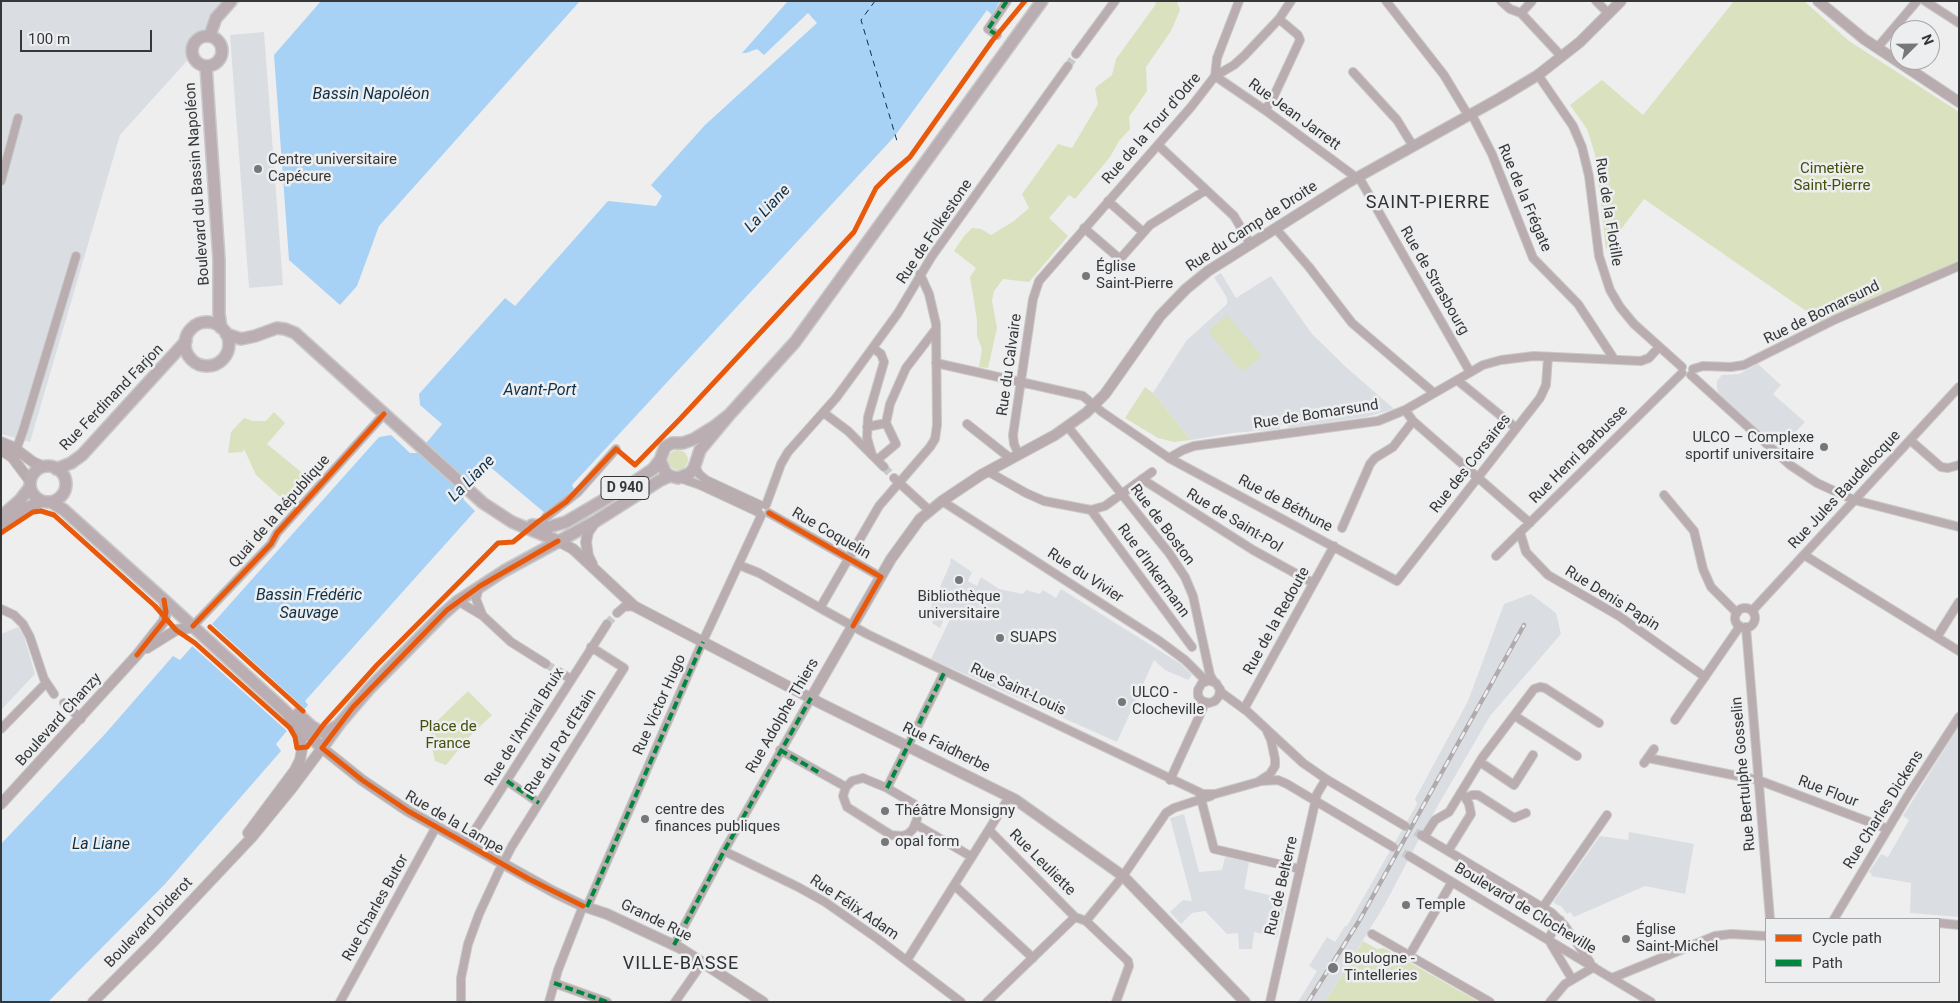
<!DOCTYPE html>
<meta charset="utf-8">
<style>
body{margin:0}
#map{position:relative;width:1960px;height:1003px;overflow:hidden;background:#eeeeef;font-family:Roboto,sans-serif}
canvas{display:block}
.frame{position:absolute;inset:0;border:2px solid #363738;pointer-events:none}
.legend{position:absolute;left:1765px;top:918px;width:175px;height:65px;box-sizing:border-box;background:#edeef0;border:1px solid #a4a5a6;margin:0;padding:6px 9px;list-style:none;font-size:15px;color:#363738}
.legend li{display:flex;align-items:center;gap:10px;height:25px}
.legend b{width:25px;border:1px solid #a4a5a6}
.north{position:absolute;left:1890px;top:20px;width:50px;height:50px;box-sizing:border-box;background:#edeef0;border:1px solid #a4a5a6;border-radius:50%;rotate:67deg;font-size:14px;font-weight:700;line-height:20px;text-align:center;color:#363738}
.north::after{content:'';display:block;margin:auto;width:18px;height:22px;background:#767778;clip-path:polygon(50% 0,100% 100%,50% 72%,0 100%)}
.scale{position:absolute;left:20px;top:30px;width:132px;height:22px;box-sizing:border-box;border:2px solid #363738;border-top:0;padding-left:6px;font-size:15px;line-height:18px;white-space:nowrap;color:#363738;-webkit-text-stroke:4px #edeef0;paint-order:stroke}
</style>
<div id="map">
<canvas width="1960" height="1003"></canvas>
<div class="frame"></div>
<ul class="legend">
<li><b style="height:6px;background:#e8590c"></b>Cycle path</li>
<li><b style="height:6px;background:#00873e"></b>Path</li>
</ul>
<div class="north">N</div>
<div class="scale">100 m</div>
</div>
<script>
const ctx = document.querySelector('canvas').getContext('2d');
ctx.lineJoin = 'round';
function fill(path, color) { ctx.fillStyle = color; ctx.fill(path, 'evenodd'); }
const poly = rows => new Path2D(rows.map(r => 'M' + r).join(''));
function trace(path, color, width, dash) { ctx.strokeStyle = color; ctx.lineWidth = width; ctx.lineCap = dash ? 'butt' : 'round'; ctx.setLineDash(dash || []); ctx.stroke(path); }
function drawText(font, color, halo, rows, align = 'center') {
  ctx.font = font + ' Roboto,sans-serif'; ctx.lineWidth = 5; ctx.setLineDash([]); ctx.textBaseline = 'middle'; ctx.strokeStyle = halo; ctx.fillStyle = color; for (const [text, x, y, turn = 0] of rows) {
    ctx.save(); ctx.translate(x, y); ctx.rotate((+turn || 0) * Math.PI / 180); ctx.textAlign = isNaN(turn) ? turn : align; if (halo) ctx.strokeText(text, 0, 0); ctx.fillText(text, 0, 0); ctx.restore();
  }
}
fill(poly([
 [1,1,241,1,120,135,30,442,1,434],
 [264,32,283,285,249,288,230,35],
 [1221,273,1236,298,1271,276,1312,334,1346,367,1394,409,1366,417,1289,428,1285,424,1280,425,1280,429,1233,433,1191,440,1153,393,1186,341,1227,304,1227,298,1214,277],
 [1758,364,1781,385,1773,394,1805,422,1780,449,1719,394,1717,389,1717,381,1722,375,1739,374],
 [951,558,972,572,968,581,977,586,981,577,999,589,1023,594,1026,590,1040,594,1043,590,1056,598,1061,589,1181,664,1192,675,1188,680,1165,670,1154,660,1117,742,931,659,950,619,945,617,940,628,932,623,935,617,928,614,951,562,950,561],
 [1531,594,1556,613,1561,634,1490,716,1426,826,1384,906,1325,1002,1298,1002,1317,971,1309,966,1327,937,1335,942,1345,926,1347,926,1417,804,1415,799,1468,701,1504,604],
 [18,627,24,636,35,674,1,710,1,634],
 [1959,726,1959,917,1910,913,1911,883,1871,876,1872,874,1869,872,1881,854,1888,857,1909,820,1903,816],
 [1184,814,1199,872,1222,870,1225,857,1249,862,1244,889,1286,899,1277,938,1254,932,1252,949,1239,949,1238,933,1227,934,1205,911,1192,913,1181,924,1170,912,1183,900,1192,901,1170,818],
 [1629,832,1694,844,1685,894,1645,886,1574,917,1570,912,1567,914,1561,906,1555,904,1554,901,1600,836,1628,840]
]), '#dadee2');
fill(poly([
 [1154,1,1177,1,1180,10,1171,31,1146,67,1147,91,1129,117,1130,129,1119,141,1110,157,1075,199,1069,195,1049,218,1068,236,1029,282,1003,279,994,291,992,301,997,328,988,368,979,367,982,349,977,336,977,320,970,277,976,268,954,251,964,236,972,228,981,229,991,235,1014,221,1029,208,1022,194,1058,144,1072,148,1098,104,1095,88,1112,75,1116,59,1156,4],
 [1734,1,1804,1,1849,41,1959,112,1959,261,1822,322,1644,199,1606,249,1595,154,1587,129,1570,105,1602,80,1643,115],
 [1227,315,1262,356,1242,372,1208,331],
 [1145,387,1153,393,1191,440,1174,442,1158,438,1125,418],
 [274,412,285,423,267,444,312,481,290,506,256,475,244,449,243,452,228,453,231,432,244,418,253,421,266,421],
 '668 460a10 10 0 1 1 20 0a10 10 0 1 1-20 0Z',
 [468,691,492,715,471,735,446,765,435,761,430,738,431,730,433,725],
 [1363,941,1377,949,1384,948,1479,1002,1325,1002]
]), '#dae1be');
fill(poly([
 [321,1,580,1,379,226,357,286,340,305,289,260,274,55],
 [788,1,1000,1,992,15,987,10,894,137,572,485,574,489,545,513,489,466,463,496,464,500,475,511,305,701,308,705,276,744,281,751,165,884,48,1002,1,1002,1,844,105,734,173,656,180,660,379,437,391,435,410,453,418,453,442,424,420,405,419,394,505,298,515,306,608,201,656,206,662,196,651,185,705,125,817,23,808,13,764,55,757,49,746,53,742,53]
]), '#a8d2f5');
fill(poly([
 [212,624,305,709,287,731,192,646]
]), '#eeeeef');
trace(poly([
 [875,1,861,20,897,141]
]), '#0e3048', 1, [6, 5]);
trace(poly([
 [1068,66,1076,54],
 [884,467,894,478],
 [607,624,617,613],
 [546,664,559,672],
 [1405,826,1421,835],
 [1393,847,1409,856]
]), '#c9c9ca', 8, [8, 4]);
const street = poly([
 [1386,1,1444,75,1468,115],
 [1501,1,1510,9,1521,13],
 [1532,1,1521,13,1562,57],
 [1596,1,1609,14],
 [1925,1,1959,23],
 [997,35,988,29,1007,1],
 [1877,48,1917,1],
 [1076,54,1115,1],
 [1353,72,1397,120,1413,146],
 [1538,75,1573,126,1582,147,1589,176,1599,256,1610,290,1620,307,1634,324,1682,367],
 [1215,76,1265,110,1361,181,1470,372],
 [1215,76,1217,58,1239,1],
 [1265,110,1272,100,1300,40,1298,35,1279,19],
 [1471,113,1492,154,1533,258,1578,304,1614,359],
 [1158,145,1234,216,1251,245],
 [1,181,18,118],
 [1108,201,1143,232],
 [1084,228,1120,259,1150,225,1206,190],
 [1277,230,1309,267,1352,323,1434,393],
 [920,274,929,294,936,324,937,425,935,439,930,447,879,506,820,608,867,634,1203,794,1215,794,1258,782,1270,774,1275,766,1275,759,1271,740,1266,729],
 [936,363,1083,396,1102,412,1169,458,1397,581,1540,398,1546,385,1548,357],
 [1693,369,1703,366,1731,367,1744,365,1834,320,1959,266],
 [1691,375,1790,465,1817,483,1854,500,1959,527],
 [1457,380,1516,428],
 [1405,410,1413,421,1530,523],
 [824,413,848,431,884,467],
 [967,424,1010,458],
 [867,427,886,423,890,404,906,368,936,329],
 [1068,427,1169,553,1185,577,1193,596,1210,675,1214,682],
 [1910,440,1941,467,1948,468,1959,465],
 [16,450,23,431,76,256],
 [1018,453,1014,444,1013,435,1033,299,1039,281,1191,107,1215,76,1234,65,1244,56,1279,19,1291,1],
 [872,455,867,438,868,417,884,362,881,354,873,348],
 [1169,458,1183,450,1194,446,1378,421,1405,410,1483,365,1501,360,1534,356,1641,361,1649,358,1659,347],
 [877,460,896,444,886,423],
 [695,466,699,474,706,480,760,505],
 [987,471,1026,493,1044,501,1091,510,1105,506,1152,472],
 [680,478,700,485,758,512,761,516],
 [894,478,930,511],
 [1142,479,1253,550,1313,583],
 [1664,495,1694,531,1703,569,1711,587,1737,613],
 [942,501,1158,640,1185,660,1203,678,1216,683,1222,693,1248,712,1303,763,1326,779,1405,826],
 [766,505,781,464,788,452,836,398,850,379,898,313,932,256,1068,66],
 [1091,510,1192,647],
 [769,513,881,577],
 [546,517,578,492,616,449],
 [1342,528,1370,464,1375,458,1393,447,1413,421],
 [1520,532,1526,552,1548,575,1619,616,1705,677],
 [1804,555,1959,651],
 [1496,556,1682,373],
 [739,565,759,573,820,608],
 [479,587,476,599,482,614],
 [458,601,483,616,511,642,546,664],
 '1735 618a10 10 0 1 1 20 0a10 10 0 1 1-20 0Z',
 [1,609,14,615,23,624,30,637,44,679,54,694],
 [1752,611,1959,387],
 [617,613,624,607,634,606],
 [193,626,271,544,277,533,384,414],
 [1746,627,1770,919],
 [1937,637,1959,602],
 [559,672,571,679],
 [1208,681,1202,683,1198,690,1198,696,1202,701,1209,703,1215,701,1219,696,1220,689],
 [64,703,81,719],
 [1244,709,1334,546],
 [1515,716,1577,756],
 [1675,720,1740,626],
 [1,729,46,683],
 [780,750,846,787],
 [1648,758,1758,780,1888,829],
 [1480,762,1514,785,1533,755],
 [1644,763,1654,749],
 [863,778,887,788,914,804,918,812,917,819,913,829,908,834,902,836,891,835,847,807,843,796,846,787,852,781,863,778],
 [1170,780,1203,708,1202,701],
 [507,781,539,803],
 [1262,781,1278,780,1287,784,1393,847],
 [887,788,945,671],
 [1200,795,1214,849,1300,869],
 [1466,798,1472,795,1478,795,1514,818,1526,813],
 [915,824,972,857],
 [989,830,1075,917,1086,921,1128,961,1129,966,1116,1002],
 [1421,835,1552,913,1565,926,1590,962],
 [1424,837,1435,820,1449,812,1482,758,1534,689,1540,687,1545,688,1599,723],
 [466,844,607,624],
 [724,851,798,887,825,902,878,939,961,1002],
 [1448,851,1471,814,1469,804,1463,794],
 [1409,856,1651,1002],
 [954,885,1033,958],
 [587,907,697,654,761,516],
 [1543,907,1607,815],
 [1834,919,1907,797,1959,717],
 [1560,920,1548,939,1572,979],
 [1086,921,1123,876,1166,813,1174,808,1211,796],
 [1939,923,1959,925],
 [1372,934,1490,1002],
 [674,945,724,851,811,698],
 [1409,956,1452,882],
 [907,960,1010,796],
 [1612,978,1715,936,1731,934,1766,936],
 [554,983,607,1002],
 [340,1002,436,827],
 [461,1002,461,978,468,944,479,914,499,871,512,846,624,668,591,647],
 [549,1002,558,970,583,906],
 [675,1002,703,962],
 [987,1002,1075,917],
 [1270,1002,1317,794,1326,779],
 [1550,1002,1565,984,1594,967]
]);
const secondary = poly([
 [1818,1,1864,39,1959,102],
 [1,442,13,447,33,462,44,467],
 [1,450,12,457,30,481],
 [558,541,573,549,634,606,822,704,1016,800,1123,876,1245,1002],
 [592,564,588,556,586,542,588,532,595,522],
 [147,648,176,630,195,627],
 [811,698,891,559,920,519,942,501,981,475,1055,435,1086,413,1105,394,1160,316,1186,289,1208,271,1349,182,1500,98,1538,75,1580,42,1621,1],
 [1,804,137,655,164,621,166,612,164,600],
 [248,833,295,770,300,760,302,749,301,739,289,721],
 [93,1002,153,942,252,837,292,788,322,748,362,780,408,811,554,892,583,906,607,914,680,948,763,1002]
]);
const primary = poly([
 [210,35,216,18,231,1],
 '192 51a15 15 0 1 1 30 0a15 15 0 1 1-30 0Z',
 [206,66,219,260,219,314,221,328],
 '185 344a22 22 0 1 1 44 0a22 22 0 1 1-44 0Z',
 [226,334,241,339,255,336,277,328,285,329,295,333,483,503,512,522,558,541],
 [730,414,715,426,694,439,683,443,672,443,665,447,660,460,665,472,670,476,678,478,690,473,694,468,700,450,730,414,795,342,1042,1],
 '30 484a18 18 0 1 1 36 0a18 18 0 1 1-36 0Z',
 [56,469,71,463,82,455,186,341],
 [51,502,64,510,164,600,283,709,322,748,340,723,370,688,442,615,458,601,504,571,596,521,659,481,670,476],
 [4,514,20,500,30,487],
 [1,524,26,508,42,501],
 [532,525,549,527,566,522,634,482,653,469,660,460],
 [298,714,311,726,321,732,327,732,337,726]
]);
trace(street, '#c9c9ca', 10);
trace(secondary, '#c9c9ca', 12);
trace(primary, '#c9c9ca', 14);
trace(street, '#baadaf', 8);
trace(secondary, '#b8acae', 10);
trace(primary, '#bbaeb2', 11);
const rail = poly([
 [1308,1002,1359,921,1524,625]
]);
trace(rail, '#b0aaac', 4.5);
trace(rail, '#edeef0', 2.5, [8]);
trace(poly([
 [997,35,988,29,1007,1],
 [780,750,820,773],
 [507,781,539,803],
 [887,788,945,671],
 [587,907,703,642],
 [674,945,724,851,811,698],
 [554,983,607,1002]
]), '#00873e', 4, [8, 4]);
trace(poly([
 [769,513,881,577,853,626],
 [1,533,33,512,41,511,54,515,155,606,176,630,195,643,290,728,295,737,297,748,307,747,324,724,377,665,498,543,513,542,539,521,566,502,616,449,635,465,680,419,854,232,876,188,889,175,910,157,992,41,1025,1],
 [558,541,480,586,447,610,353,707,322,748,362,780,408,811,529,879,583,906],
 [193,626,271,544,277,533,384,414],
 [210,627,303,711],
 [137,655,164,621,166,612,164,600]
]), '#e8590c', 5);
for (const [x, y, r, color] of [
 [258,169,5,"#767778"],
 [1086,276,5,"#767778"],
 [1824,447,5,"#767778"],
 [959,580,5,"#767778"],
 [1000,638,5,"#767778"],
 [1122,702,5,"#767778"],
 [885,811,5,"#767778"],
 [645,819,5,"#767778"],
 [885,842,5,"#767778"],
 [1406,905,5,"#767778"],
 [1626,939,5,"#767778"],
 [1333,968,6,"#767778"]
]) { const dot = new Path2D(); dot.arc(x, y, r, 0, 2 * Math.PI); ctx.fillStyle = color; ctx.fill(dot); trace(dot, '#edeef0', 2); }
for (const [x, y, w] of [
 [625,488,48]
]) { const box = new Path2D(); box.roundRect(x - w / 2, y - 11.5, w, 23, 4); ctx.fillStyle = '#edeef0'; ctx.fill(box); trace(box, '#363738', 1); }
drawText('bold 14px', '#363738', null, [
 ["D 940",625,488]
]);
drawText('15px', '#363738', '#edeef0', [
 ["Rue Jean Jarrett",1294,115,36],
 ["Rue de la Tour d'Odre",1152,129,-49],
 ["Boulevard du Bassin Napoléon",198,184,-94],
 ["Rue de la Frégate",1524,198,67],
 ["Rue de la Flotille",1608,212,81],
 ["Rue du Camp de Droite",1252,227,-33],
 ["Rue de Folkestone",935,232,-56],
 ["Rue de Strasbourg",1434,281,60],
 ["Rue de Bomarsund",1822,313,-26],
 ["Rue du Calvaire",1010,365,-82],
 ["Rue Ferdinand Farjon",112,398,-46],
 ["Rue de Bomarsund",1316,415,-9],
 ["Rue Henri Barbusse",1579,455,-45],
 ["Rue des Corsaires",1471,464,-52],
 ["Rue Jules Baudelocque",1845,490,-47],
 ["Rue de Béthune",1285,504,28],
 ["Quai de la République",280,512,-49],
 ["Rue de Saint-Pol",1234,521,31],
 ["Rue de Boston",1162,525,53],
 ["Rue Coquelin",831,534,30],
 ["Rue d'Inkermann",1153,571,54],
 ["Rue du Vivier",1085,576,33],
 ["Rue Denis Papin",1612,599,32],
 ["Rue de la Redoute",1277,621,-61],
 ["Rue Saint-Louis",1018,690,25],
 ["Rue Victor Hugo",660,705,-66],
 ["Rue Adolphe Thiers",783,716,-60],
 ["Boulevard Chanzy",59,720,-48],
 ["Rue de l'Amiral Bruix",525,727,-58],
 ["Rue du Pot d'Etain",561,742,-58],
 ["Rue Faidherbe",946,748,26],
 ["Rue Bertulphe Gosselin",1744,774,-95],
 ["Rue Flour",1828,792,21],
 ["Rue Charles Dickens",1884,810,-58],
 ["Rue de la Lampe",454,823,30],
 ["Rue Leuliette",1042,863,45],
 ["Rue de Belterre",1282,886,-77],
 ["Rue Charles Butor",376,908,-61],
 ["Rue Félix Adam",854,908,34],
 ["Boulevard de Clocheville",1525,909,31],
 ["Grande Rue",656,921,26],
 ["Boulevard Diderot",149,923,-46]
]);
drawText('15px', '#363738', '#edeef0', [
 ["Centre universitaire",268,160],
 ["Capécure",268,177],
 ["Église",1096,267],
 ["Saint-Pierre",1096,284],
 ["ULCO – Complexe",1814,438,"right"],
 ["sportif universitaire",1814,455,"right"],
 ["Bibliothèque",959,597,"center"],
 ["universitaire",959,614,"center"],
 ["SUAPS",1010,638],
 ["ULCO -",1132,693],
 ["Clocheville",1132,710],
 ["centre des",655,810],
 ["finances publiques",655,827],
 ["Théâtre Monsigny",895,811],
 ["opal form",895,842],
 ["Temple",1416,905],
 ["Église",1636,930],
 ["Saint-Michel",1636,947],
 ["Boulogne -",1344,959],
 ["Tintelleries",1344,976]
], 'left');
drawText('15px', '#454f0a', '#edeef0', [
 ["Cimetière",1832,169],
 ["Saint-Pierre",1832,186],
 ["Place de",448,727],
 ["France",448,744]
]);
drawText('italic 16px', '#0e3048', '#edeef0', [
 ["Bassin Napoléon",371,95],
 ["La Liane",768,209,-47],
 ["Avant-Port",540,391],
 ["La Liane",472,479,-45],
 ["Bassin Frédéric",309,596],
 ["Sauvage",309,614],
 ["La Liane",101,845]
]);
ctx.letterSpacing = '1px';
drawText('18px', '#303132', '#edeef0', [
 ["SAINT-PIERRE",1428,203],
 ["VILLE-BASSE",681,964]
]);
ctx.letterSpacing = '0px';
</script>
